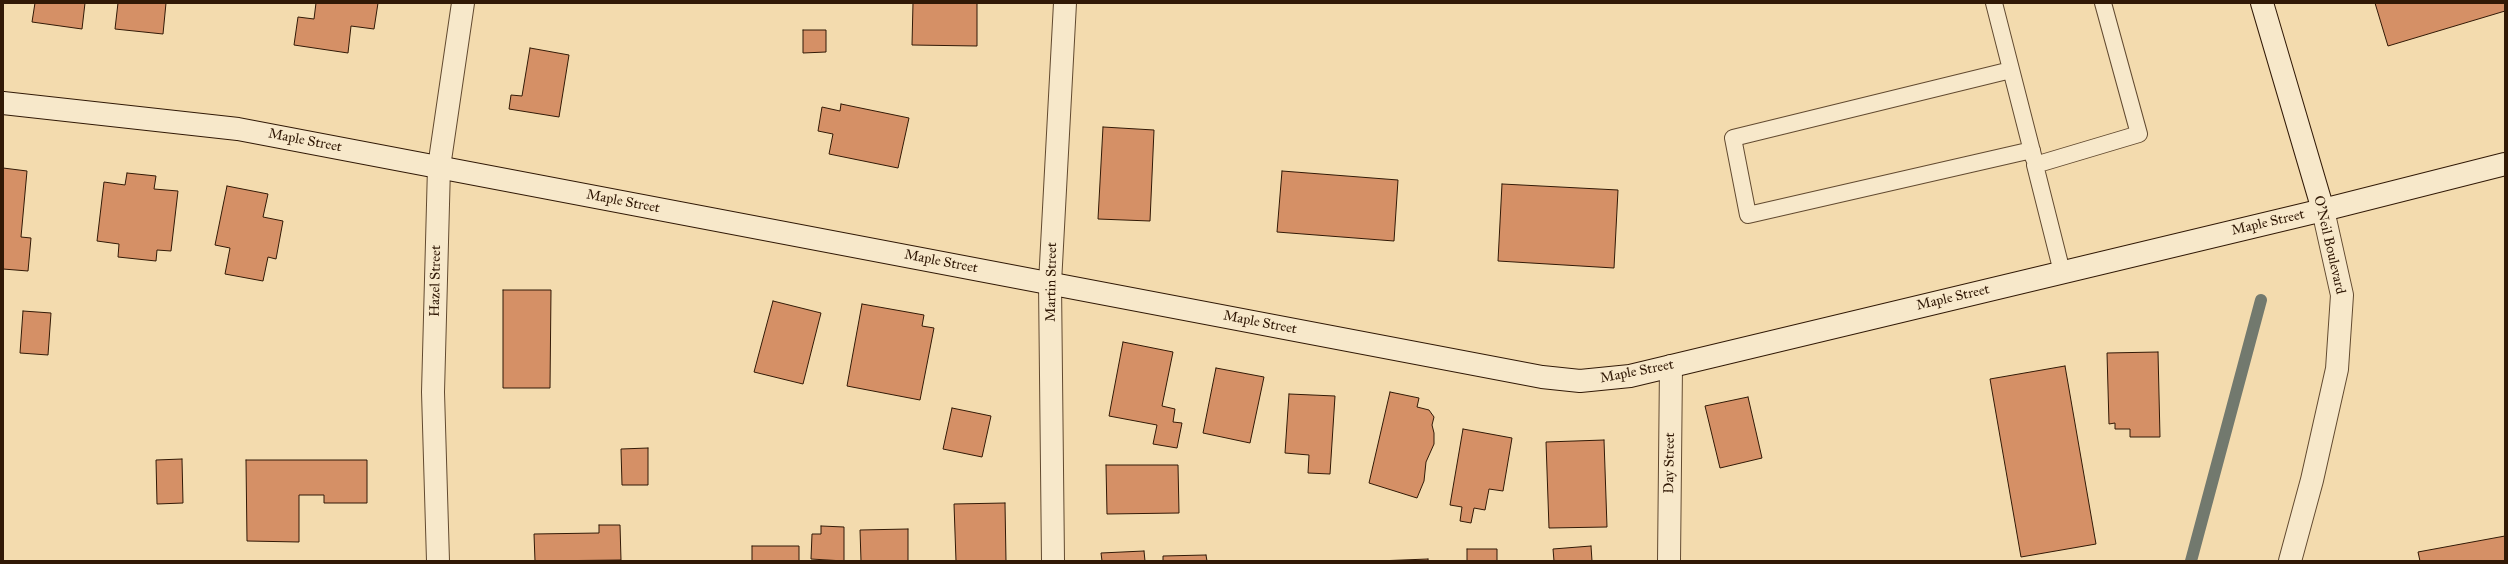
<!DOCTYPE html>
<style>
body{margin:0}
#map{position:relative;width:2508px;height:564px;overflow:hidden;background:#f3dbae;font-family:"IM FELL Great Primer",serif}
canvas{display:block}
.frame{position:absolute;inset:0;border:4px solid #311906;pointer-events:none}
</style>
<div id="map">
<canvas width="2508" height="564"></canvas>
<div class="frame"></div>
</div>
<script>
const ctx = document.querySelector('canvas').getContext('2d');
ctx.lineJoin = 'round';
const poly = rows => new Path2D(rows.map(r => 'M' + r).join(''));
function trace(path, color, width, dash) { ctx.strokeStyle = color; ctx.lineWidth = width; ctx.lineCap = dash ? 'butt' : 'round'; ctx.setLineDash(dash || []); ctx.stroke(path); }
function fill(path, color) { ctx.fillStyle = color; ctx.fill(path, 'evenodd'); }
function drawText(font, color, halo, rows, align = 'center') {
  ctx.font = font + ' "IM FELL Great Primer",serif'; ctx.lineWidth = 3; ctx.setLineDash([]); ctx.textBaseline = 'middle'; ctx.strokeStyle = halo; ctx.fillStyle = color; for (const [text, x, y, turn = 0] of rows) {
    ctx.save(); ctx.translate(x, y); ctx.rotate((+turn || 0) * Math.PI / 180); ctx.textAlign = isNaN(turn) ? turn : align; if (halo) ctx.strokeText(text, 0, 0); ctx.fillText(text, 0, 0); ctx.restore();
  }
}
trace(poly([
 [2191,561,2261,300]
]), '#72796e', 12);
const building = poly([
 [35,3,85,3,82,29,32,22,35,3],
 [118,3,166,3,163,34,115,29,118,3],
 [316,3,378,3,374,29,351,26,348,53,294,45,298,17,314,19,316,3],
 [913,3,977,3,977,46,912,45,913,3],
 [2375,3,2505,3,2505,11,2388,46,2375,3],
 [803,30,826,30,826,52,803,53,803,30],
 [530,48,569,55,559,117,509,109,511,95,522,96,530,48],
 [841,104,909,118,898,168,829,154,833,134,818,131,822,107,840,111,841,104],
 [1103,127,1154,130,1150,221,1098,219,1103,127],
 [3,168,27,171,21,237,31,238,28,271,3,269,3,168],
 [1282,171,1398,180,1394,241,1277,232,1282,171],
 [127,173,156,176,154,189,178,191,171,251,157,250,156,261,118,257,119,244,97,241,104,182,125,185,127,173],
 [1502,184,1618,190,1614,268,1498,261,1502,184],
 [227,186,268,194,263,217,283,221,276,259,268,257,263,281,225,274,230,248,215,245,227,186],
 [503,290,551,290,550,388,503,388,503,290],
 [773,301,821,313,803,384,754,372,773,301],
 [862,304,924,315,922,326,934,328,920,400,847,386,862,304],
 [23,311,51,313,48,355,20,353,23,311],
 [1123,342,1173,352,1162,406,1175,409,1173,422,1182,423,1177,448,1153,444,1157,425,1109,416,1123,342],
 [2158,352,2160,437,2130,437,2130,429,2115,429,2115,423,2109,424,2107,353,2158,352],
 [2065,366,2096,544,2021,557,1990,379,2065,366],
 [1216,368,1264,377,1250,443,1203,433,1216,368],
 [1390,392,1419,398,1417,407,1429,410,1434,417,1432,425,1434,433,1434,444,1426,462,1424,481,1417,498,1369,483,1390,392],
 [1289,394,1335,396,1330,474,1308,473,1309,455,1285,453,1289,394],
 [1748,397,1762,458,1720,468,1705,406,1748,397],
 [952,408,991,416,982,457,943,449,952,408],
 [1463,429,1512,438,1503,491,1489,489,1485,510,1474,508,1471,523,1460,521,1462,507,1450,505,1463,429],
 [1604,440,1607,527,1549,528,1546,442,1604,440],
 [648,448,648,485,622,485,621,449,648,448],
 [182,459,183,503,157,504,156,460,182,459],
 [246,460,367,460,367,503,324,503,324,495,299,495,299,542,247,541,246,460],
 [1106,465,1178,465,1179,513,1107,514,1106,465],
 [1005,503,1006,561,956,561,954,504,1005,503],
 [599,525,620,525,621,560,535,561,534,534,599,533,599,525],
 [821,526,844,527,844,561,811,559,812,534,821,534,821,526],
 [908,529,908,561,861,561,860,530,908,529],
 [2505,536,2505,561,2420,561,2418,552,2505,536],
 [752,546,799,546,799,561,752,561,752,546],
 [1591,546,1592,561,1554,561,1553,549,1591,546],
 [1467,549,1497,549,1497,561,1467,561,1467,549],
 [1144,551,1145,561,1102,561,1101,553,1144,551],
 [1206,555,1207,561,1163,561,1163,556,1206,555],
 [1428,559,1428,561,1377,561,1428,559]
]);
fill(building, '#d59066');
trace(building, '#311906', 1);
const service = poly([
 [1994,3,2034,159],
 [2011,70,1733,138,1748,215,2032,150],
 [2062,272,2035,165,2139,134,2103,3]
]);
const minor = poly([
 [438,561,433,392,439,167,463,3],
 [1053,561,1050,283,1065,3],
 [1669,561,1671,366],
 [2290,561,2312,480,2337,369,2342,295,2323,210]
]);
const secondary = poly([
 [2262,3,2323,210],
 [3,103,238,129,1542,377,1580,381,1630,376,2323,210,2505,164]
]);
trace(service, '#624a30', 18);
trace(minor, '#624a30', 24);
trace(secondary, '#311906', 24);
trace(service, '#f7e8ca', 16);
trace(minor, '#f7e8ca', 22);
trace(secondary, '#f7e8ca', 22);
drawText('14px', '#311906', '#f7e8ca', [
 ["Maple Street",305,141,11],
 ["Maple Street",623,202,11],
 ["Maple Street",2268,223,-13],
 ["O'Neil Boulevard",2329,245,77],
 ["Maple Street",941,262,11],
 ["Hazel Street",436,281,-89],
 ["Martin Street",1052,282,-89],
 ["Maple Street",1953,298,-13],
 ["Maple Street",1260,323,11],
 ["Maple Street",1637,372,-11],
 ["Day Street",1670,463,-89]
]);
</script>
